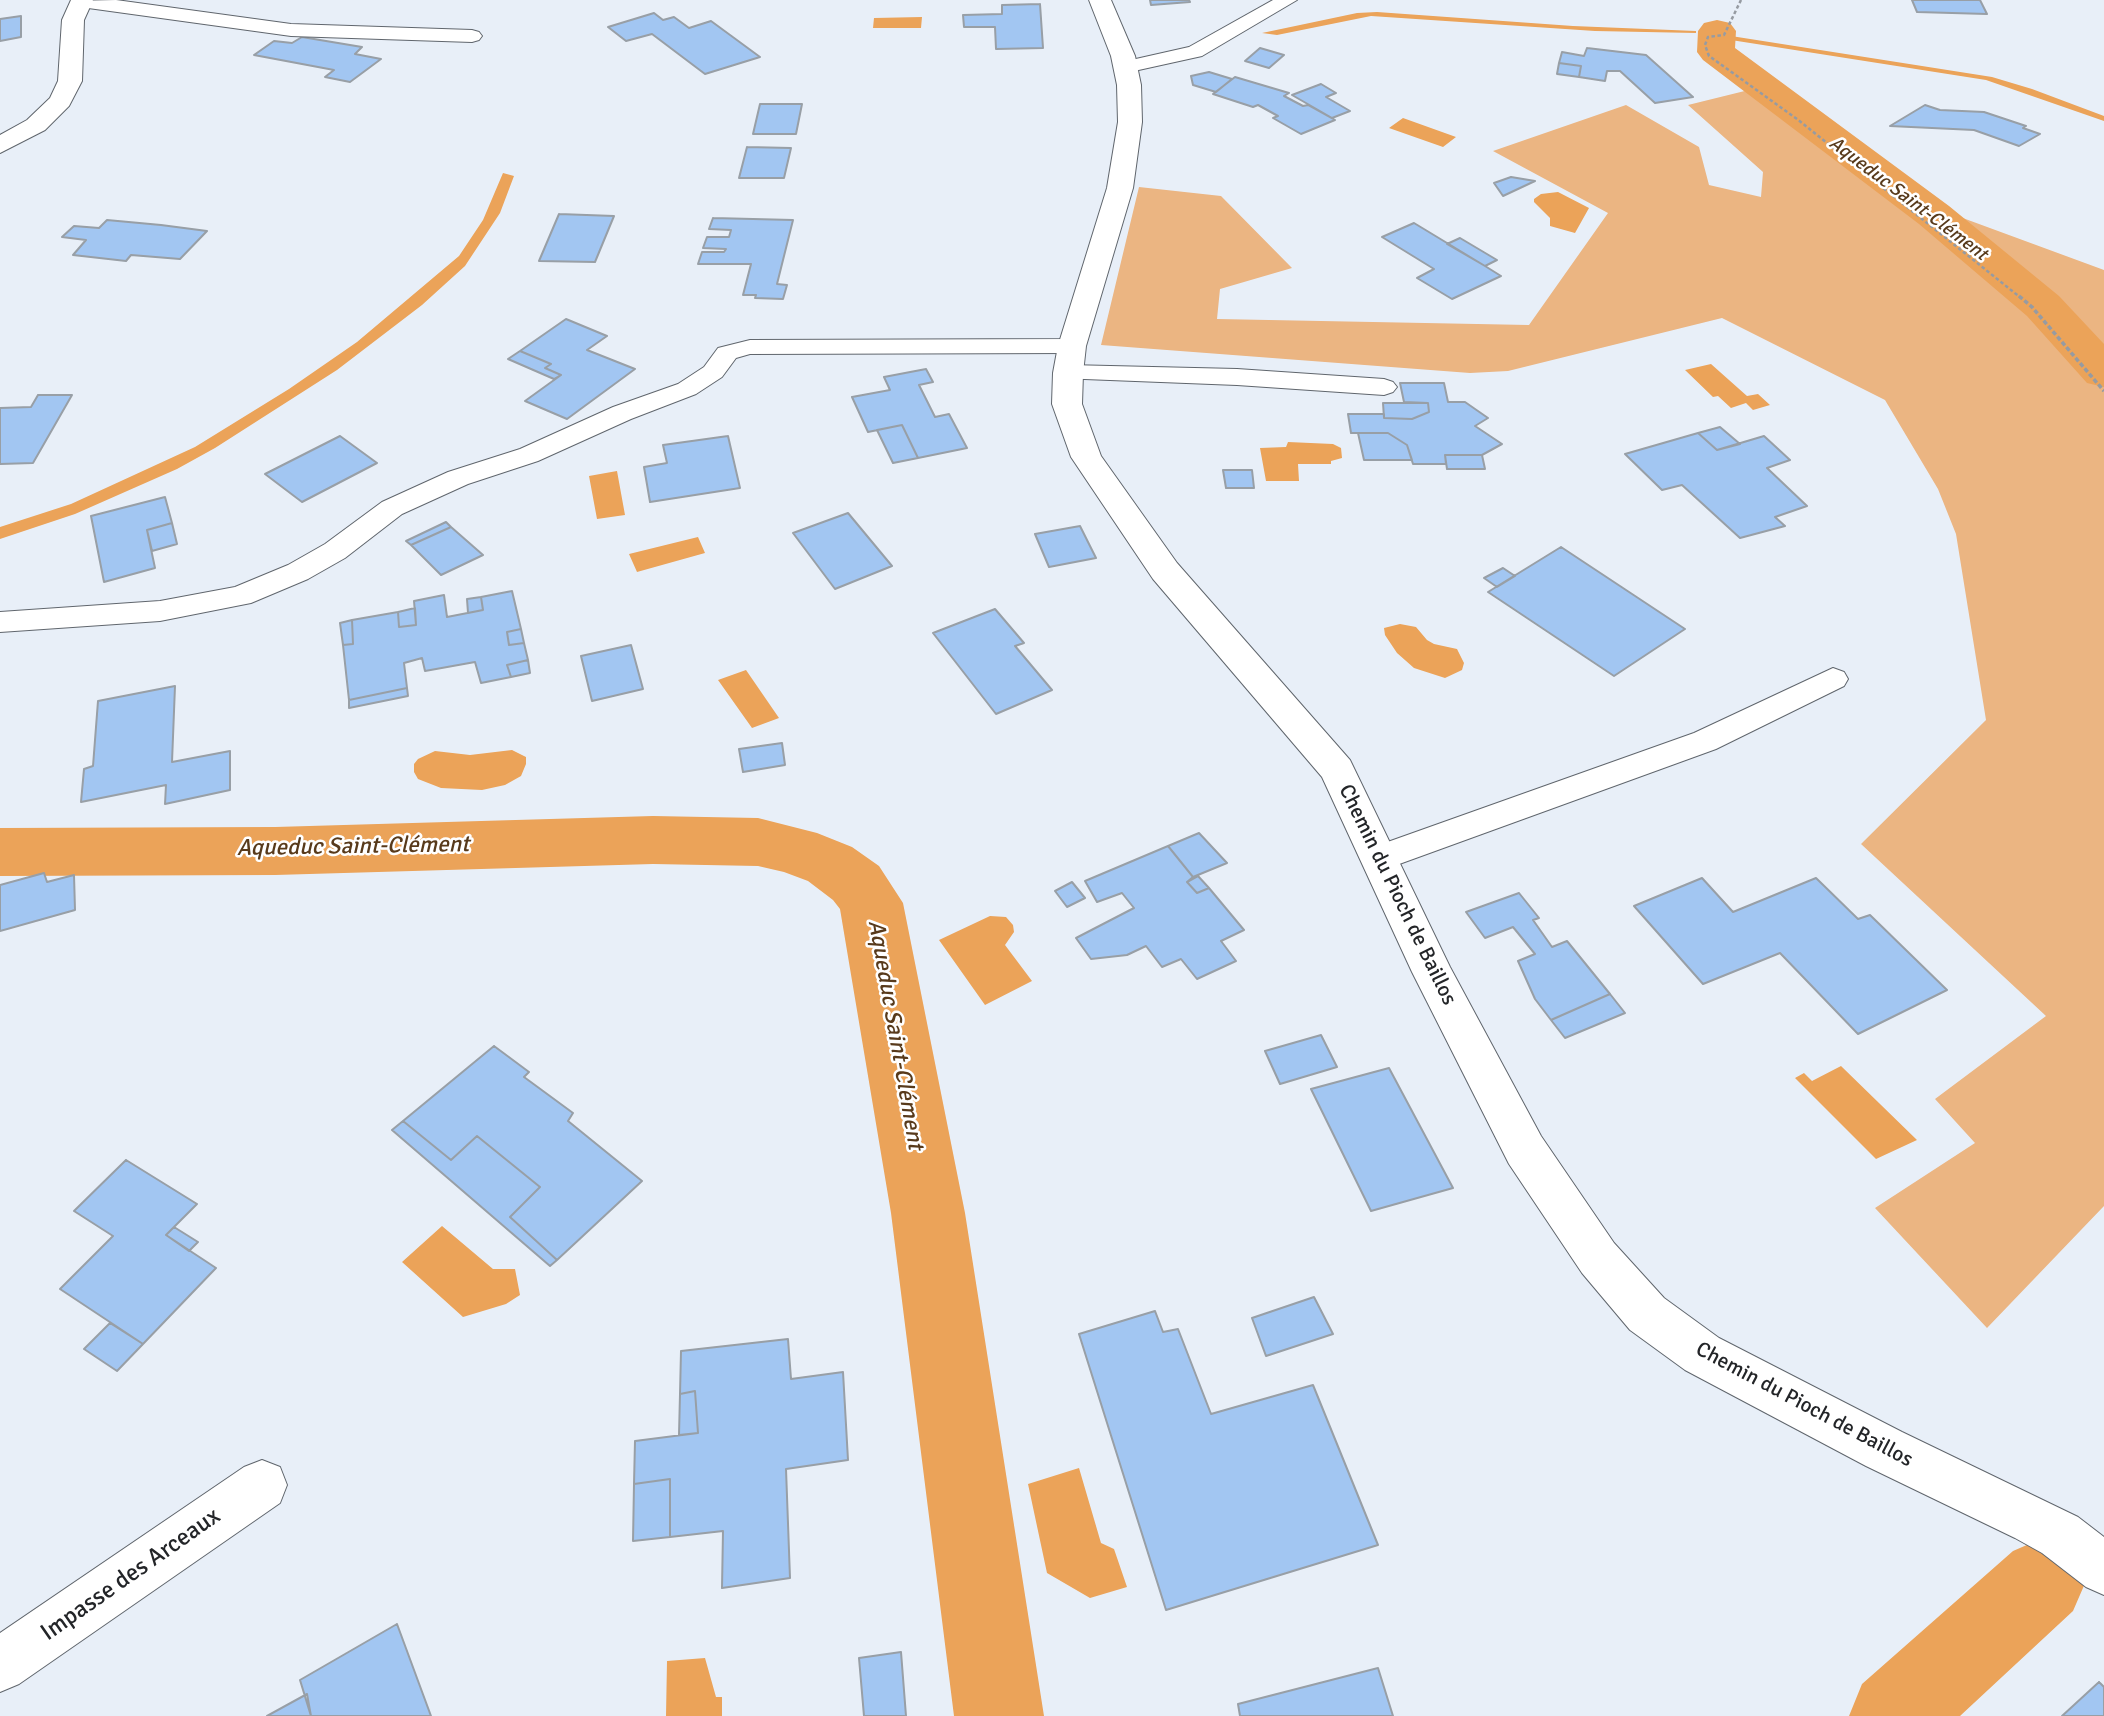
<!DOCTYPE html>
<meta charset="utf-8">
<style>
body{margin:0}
canvas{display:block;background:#e8eff8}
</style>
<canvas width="2104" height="1716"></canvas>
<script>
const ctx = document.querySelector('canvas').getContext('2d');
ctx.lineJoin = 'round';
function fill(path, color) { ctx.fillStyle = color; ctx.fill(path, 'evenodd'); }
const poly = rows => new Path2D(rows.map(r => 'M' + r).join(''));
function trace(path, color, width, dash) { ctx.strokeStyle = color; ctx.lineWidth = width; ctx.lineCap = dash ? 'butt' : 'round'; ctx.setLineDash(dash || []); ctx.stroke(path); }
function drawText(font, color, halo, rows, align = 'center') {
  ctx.font = font + ' Signika,sans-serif'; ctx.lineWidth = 5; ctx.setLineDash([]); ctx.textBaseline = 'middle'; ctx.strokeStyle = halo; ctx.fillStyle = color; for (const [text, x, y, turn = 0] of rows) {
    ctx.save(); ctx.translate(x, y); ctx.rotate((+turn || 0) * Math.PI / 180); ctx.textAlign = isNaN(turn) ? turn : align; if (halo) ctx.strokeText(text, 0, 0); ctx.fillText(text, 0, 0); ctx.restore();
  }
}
fill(poly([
 [1773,84,1960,217,2104,270,2104,1206,1987,1328,1875,1208,1975,1143,1935,1099,2046,1016,1861,844,1986,720,1956,534,1938,489,1885,400,1722,318,1508,371,1470,373,1101,345,1139,187,1221,196,1292,268,1220,289,1217,319,1529,325,1608,213,1493,151,1626,105,1699,147,1709,185,1761,197,1763,172,1688,105]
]), '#ebb582');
fill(poly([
 [1377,12,1573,26,1696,31,1696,33,1595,31,1371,16,1277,35,1262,33,1357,13],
 [922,17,921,28,873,28,874,18],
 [1731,36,1992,77,2032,89,2104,116,2104,121,1986,80,1731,40],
 [1403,118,1456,137,1443,147,1389,128],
 [503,173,514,176,500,213,465,266,422,305,337,370,215,448,177,469,75,514,0,539,0,527,71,504,195,447,289,389,357,342,459,256,483,220],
 [1558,192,1589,208,1575,233,1550,226,1550,218,1534,202,1534,199,1541,194],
 [1711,364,1747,396,1758,394,1770,405,1753,410,1746,403,1731,408,1718,396,1713,397,1685,370],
 [1288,442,1333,444,1341,448,1342,458,1331,461,1331,464,1298,464,1299,481,1266,481,1260,448,1286,447],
 [617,471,625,515,597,519,589,476],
 [698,537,705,553,637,572,629,554],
 [1400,624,1416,627,1427,640,1434,644,1457,649,1464,663,1462,670,1445,678,1414,668,1397,653,1385,635,1384,628],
 [746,670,779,718,752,728,718,680],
 [512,750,526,757,526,764,521,776,505,785,482,790,441,788,418,779,414,772,414,764,418,759,435,751,470,755],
 [990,916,1006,917,1013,925,1014,932,1005,945,1032,981,985,1005,939,940],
 [1841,1066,1917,1140,1876,1159,1795,1078,1804,1073,1812,1081],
 [442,1226,493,1269,515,1269,520,1295,506,1304,463,1317,402,1262],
 [1079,1468,1101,1543,1114,1549,1127,1587,1090,1598,1047,1573,1028,1484],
 [705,1658,716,1697,722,1697,722,1716,666,1716,667,1661]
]), '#eba359');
fill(poly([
 [1717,20,1730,23,1736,31,1735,48,1949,206,2059,296,2104,344,2104,387,2087,383,2027,316,1919,224,1703,60,1697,52,1698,31,1704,23,1717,20],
 [653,816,758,818,817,833,852,847,879,866,903,903,965,1213,1044,1716,954,1716,891,1213,840,909,833,900,808,881,784,872,758,866,653,864,275,875,0,876,0,828,275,827,653,816],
 [2043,1538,2073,1551,2086,1581,2073,1611,1960,1716,1849,1716,1862,1684,2013,1551,2043,1538]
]), '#eba359');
const building = poly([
 [1150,0,1189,0,1190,2,1151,5,1150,0],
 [1912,0,1980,0,1987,14,1917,12,1912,0],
 [1040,4,1043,48,996,49,995,27,964,27,963,15,1002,14,1002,5,1040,4],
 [654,13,663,20,674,17,689,28,711,21,760,57,705,74,652,34,626,41,608,27,654,13],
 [21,16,21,37,0,41,0,19,21,16],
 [302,37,362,47,355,54,381,59,350,82,325,77,334,70,254,55,274,41,292,43,302,37],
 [1260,48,1284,55,1269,68,1245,61,1260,48],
 [1587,48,1646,55,1693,97,1655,103,1620,71,1607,71,1605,81,1579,77,1581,66,1559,63,1562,52,1584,56,1587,48],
 [1559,63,1581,66,1579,77,1557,74,1559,63],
 [1209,72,1232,79,1216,92,1193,85,1191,76,1209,72],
 [1235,77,1289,93,1284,96,1303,106,1308,105,1335,120,1301,134,1273,118,1278,116,1258,105,1253,107,1213,94,1235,77],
 [1321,84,1336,93,1326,97,1350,111,1332,118,1292,95,1321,84],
 [760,104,802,104,796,134,753,134,760,104],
 [1925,105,1940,110,1984,112,2026,126,2023,128,2040,134,2019,146,1974,130,1890,126,1925,105],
 [747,147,791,148,784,178,739,178,747,147],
 [1511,177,1535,181,1503,196,1494,183,1511,177],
 [559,214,614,216,595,262,539,261,559,214],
 [713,218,793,220,777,284,787,285,783,299,755,298,756,295,743,295,751,264,698,264,702,252,724,252,726,249,703,248,707,237,729,237,731,230,709,229,713,218],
 [107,220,161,225,207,231,180,259,131,255,126,261,73,255,86,240,62,237,74,226,99,228,107,220],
 [1414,223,1485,266,1501,276,1452,299,1417,278,1434,269,1382,237,1414,223],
 [1460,238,1497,260,1485,266,1447,244,1460,238],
 [566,319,607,336,587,350,635,369,567,419,525,401,561,375,545,368,551,364,520,351,566,319],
 [520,351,551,364,545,368,561,375,554,379,508,359,520,351],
 [926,369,933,382,919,385,935,417,949,414,967,448,918,458,902,425,868,432,852,397,890,390,884,377,926,369],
 [1400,383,1444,383,1448,402,1465,402,1488,418,1475,426,1502,444,1482,455,1445,455,1446,464,1413,464,1407,445,1388,433,1351,433,1348,414,1384,414,1384,418,1412,419,1429,412,1428,403,1404,402,1400,383],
 [38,395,72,395,33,463,0,464,0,408,31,407,38,395],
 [1383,403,1428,403,1429,412,1412,419,1384,418,1383,403],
 [902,425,918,458,893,463,877,430,902,425],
 [1720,427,1740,444,1717,450,1698,433,1720,427],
 [1358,433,1388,433,1407,445,1412,460,1364,460,1358,433],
 [1698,433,1717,450,1764,436,1790,460,1767,468,1807,506,1775,517,1785,526,1740,538,1682,485,1662,490,1625,454,1698,433],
 [340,436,377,463,302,502,265,474,340,436],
 [728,436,740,488,650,502,644,467,667,463,663,445,728,436],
 [1445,455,1482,455,1485,469,1447,469,1445,455],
 [1223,470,1252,470,1254,488,1226,488,1223,470],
 [165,497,172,523,147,530,155,568,104,582,91,516,165,497],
 [848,513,892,566,835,589,793,533,848,513],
 [446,522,451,527,411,545,406,541,446,522],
 [172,523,177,544,152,551,147,530,172,523],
 [1080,526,1096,558,1049,567,1035,534,1080,526],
 [451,527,483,555,441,575,411,545,451,527],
 [1561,547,1685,629,1614,676,1488,592,1561,547],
 [1503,568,1515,576,1497,587,1484,578,1503,568],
 [512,591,521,629,507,632,509,645,524,643,528,660,507,665,511,677,481,683,475,662,425,671,422,658,404,663,407,688,349,700,343,645,353,644,352,620,398,612,399,627,416,625,414,601,444,595,447,617,483,610,481,597,512,591],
 [481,597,483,610,468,613,467,599,481,597],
 [415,608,416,625,399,627,398,612,415,608],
 [995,609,1024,643,1015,646,1052,690,996,714,933,633,995,609],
 [352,620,353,644,343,645,340,623,352,620],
 [521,629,524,643,509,645,507,632,521,629],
 [631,645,643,689,592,701,581,656,631,645],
 [528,660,530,673,511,677,507,665,528,660],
 [175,686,172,762,230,751,230,790,165,804,166,785,81,802,84,769,93,766,98,701,175,686],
 [407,688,408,696,349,708,349,700,407,688],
 [782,743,785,765,743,772,739,749,782,743],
 [1199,833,1227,863,1193,877,1168,846,1199,833],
 [1168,846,1193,877,1187,882,1197,893,1209,888,1244,930,1221,941,1236,961,1197,979,1181,959,1162,967,1146,946,1127,955,1091,959,1076,938,1134,908,1122,893,1097,902,1085,881,1168,846],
 [44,873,47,882,74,875,75,910,0,931,0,885,44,873],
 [1198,876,1209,888,1197,893,1187,882,1198,876],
 [1702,878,1733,912,1816,878,1858,919,1870,915,1947,990,1858,1034,1780,953,1703,984,1634,906,1702,878],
 [1072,882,1085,898,1067,907,1055,891,1072,882],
 [1519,893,1539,918,1533,920,1552,947,1567,941,1610,994,1551,1020,1535,999,1518,961,1535,954,1513,927,1485,938,1466,912,1519,893],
 [1610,994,1625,1013,1565,1038,1551,1020,1610,994],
 [1321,1035,1337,1067,1280,1084,1265,1051,1321,1035],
 [494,1046,529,1072,524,1077,573,1113,568,1121,642,1181,557,1260,510,1217,540,1187,477,1136,451,1160,403,1121,494,1046],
 [1389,1068,1453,1188,1371,1211,1311,1089,1389,1068],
 [403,1121,451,1160,477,1136,540,1187,510,1217,557,1260,550,1266,392,1130,403,1121],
 [126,1160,197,1204,166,1235,216,1268,143,1344,60,1289,113,1236,74,1211,126,1160],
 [174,1227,198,1242,189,1251,166,1235,174,1227],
 [1314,1297,1333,1334,1266,1356,1252,1318,1314,1297],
 [1155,1311,1163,1332,1178,1329,1211,1414,1313,1385,1378,1545,1166,1610,1079,1334,1155,1311],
 [110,1323,143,1344,117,1371,84,1349,110,1323],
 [788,1339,791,1379,843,1372,848,1460,786,1469,790,1578,722,1588,723,1531,670,1537,670,1479,634,1484,635,1441,698,1433,695,1391,680,1394,681,1351,788,1339],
 [695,1391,698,1433,679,1435,680,1394,695,1391],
 [670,1479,670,1537,633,1541,634,1484,670,1479],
 [397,1624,431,1716,311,1716,300,1680,397,1624],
 [901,1652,906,1716,864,1716,859,1658,901,1652],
 [1378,1668,1393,1716,1240,1716,1238,1704,1378,1668],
 [2099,1682,2104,1687,2104,1716,2062,1716,2099,1682],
 [307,1694,311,1716,267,1716,307,1694]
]);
fill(building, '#a2c6f2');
trace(building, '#989fa6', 2);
const lane = poly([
 [116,0,291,24,472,30,479,32,482,36,479,40,472,42,291,36,81,7,71,1,116,0],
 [1273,0,1297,0,1202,56,1125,73,1118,71,1115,67,1118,63,1189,47,1273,0],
 [1072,339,1081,341,1084,346,1081,351,1072,353,750,354,736,358,722,377,696,394,631,419,538,461,468,484,402,514,345,558,308,579,251,603,160,621,0,632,0,612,160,601,235,587,288,565,325,544,382,502,448,472,520,449,613,407,678,384,704,367,718,348,750,340,1072,339],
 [1068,365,1237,369,1384,379,1393,382,1397,387,1393,392,1384,395,1237,385,1059,378,1055,373,1059,368,1068,365],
 [1833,668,1844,672,1848,679,1844,686,1716,749,1380,871,1368,867,1363,858,1368,849,1694,733,1833,668]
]);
const street = poly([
 [71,0,93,0,84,20,82,81,69,106,45,130,0,153,0,135,27,120,50,98,58,81,62,20,71,0],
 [1089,0,1111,0,1135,56,1141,85,1142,122,1133,188,1086,346,1083,373,1082,404,1101,456,1177,563,1350,760,1450,967,1541,1136,1614,1243,1664,1298,1719,1338,1902,1432,2078,1517,2104,1537,2104,1595,2086,1587,2042,1553,2015,1538,1866,1466,1685,1370,1630,1330,1582,1273,1509,1164,1412,972,1322,777,1153,579,1071,457,1052,404,1053,373,1058,346,1107,188,1118,122,1117,85,1111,56,1089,0],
 [262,1460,280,1467,287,1485,280,1503,19,1684,0,1692,0,1633,244,1467,262,1460]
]);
trace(lane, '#60666d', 2);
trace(street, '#60666d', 2);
trace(poly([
 [1741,0,1724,35,1708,37,1705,45,1709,56,1797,119,2021,298]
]), '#969ba2', 2.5, [3.5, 2.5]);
trace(poly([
 [2019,296,2032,307,2104,391]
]), '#969ba2', 3.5, [4.5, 2.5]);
fill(lane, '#fff');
fill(street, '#fff');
drawText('italic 19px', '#583a1b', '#fff', [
 ["Aqueduc Saint-Clément",1908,199,37]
]);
drawText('21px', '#232528', '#fff', [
 ["Chemin du Pioch de Baillos",1397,895,64],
 ["Chemin du Pioch de Baillos",1804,1405,28]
]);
drawText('italic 23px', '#583a1b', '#fff', [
 ["Aqueduc Saint-Clément",353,847,-1],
 ["Aqueduc Saint-Clément",895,1035,80]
]);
drawText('24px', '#232528', '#fff', [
 ["Impasse des Arceaux",131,1575,-35]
]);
</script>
